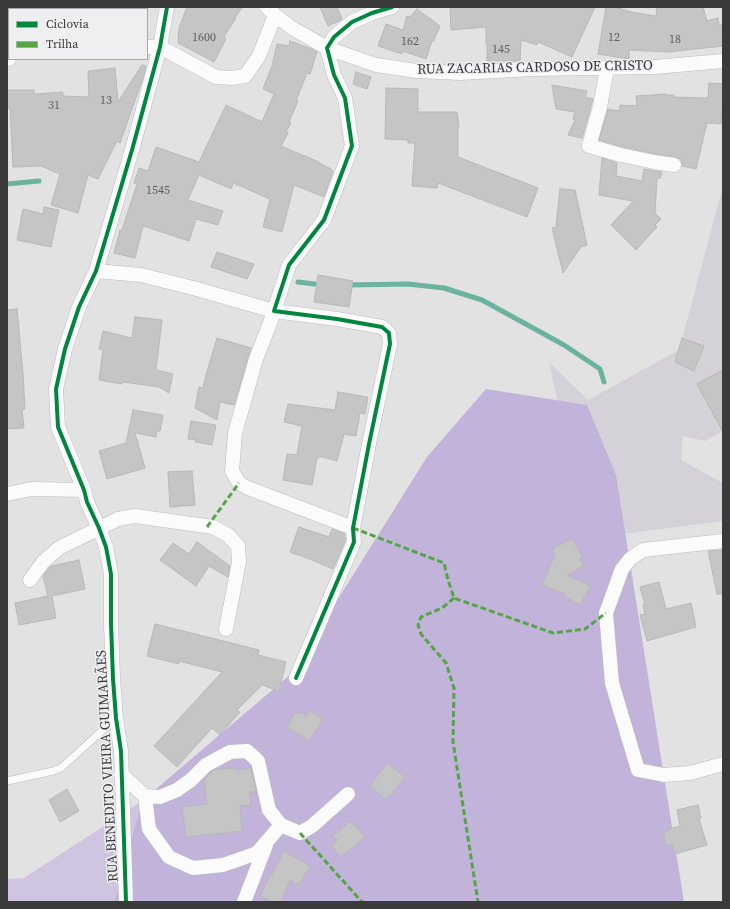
<!DOCTYPE html>
<meta charset="utf-8">
<style>
body{margin:0}
#map{position:relative;width:730px;height:909px;overflow:hidden;background:#e2e2e3;font-family:"Source Serif 4",serif}
canvas{display:block}
.frame{position:absolute;inset:0;border:8px solid #3a3a3b;pointer-events:none}
.legend{position:absolute;left:8px;top:8px;width:140px;height:52px;box-sizing:border-box;background:#efeef1;border:1px solid #a7a6a8;margin:0;padding:5px 7px;list-style:none;font-size:12px;color:#3a3a3b}
.legend li{display:flex;align-items:center;gap:8px;height:20px}
.legend b{width:20px;border:1px solid #a7a6a8}
</style>
<div id="map">
<canvas width="730" height="909"></canvas>
<div class="frame"></div>
<ul class="legend">
<li><b style="height:5px;background:#00873e"></b>Ciclovia</li>
<li><b style="height:5px;background:#54a645"></b>Trilha</li>
</ul>
</div>
<script>
const ctx = document.querySelector('canvas').getContext('2d');
ctx.lineJoin = 'round';
function fill(path, color) { ctx.fillStyle = color; ctx.fill(path, 'evenodd'); }
const poly = rows => new Path2D(rows.map(r => 'M' + r).join(''));
function trace(path, color, width, dash) { ctx.strokeStyle = color; ctx.lineWidth = width; ctx.lineCap = dash ? 'butt' : 'round'; ctx.setLineDash(dash || []); ctx.stroke(path); }
function drawText(font, color, halo, rows, align = 'center') {
  ctx.font = font + ' "Source Serif 4",serif'; ctx.lineWidth = 3; ctx.setLineDash([]); ctx.textBaseline = 'middle'; ctx.strokeStyle = halo; ctx.fillStyle = color; for (const [text, x, y, turn = 0] of rows) {
    ctx.save(); ctx.translate(x, y); ctx.rotate((+turn || 0) * Math.PI / 180); ctx.textAlign = isNaN(turn) ? turn : align; if (halo) ctx.strokeText(text, 0, 0); ctx.fillText(text, 0, 0); ctx.restore();
  }
}
fill(poly([
 [723,186,723,431,705,441,683,436,681,460,723,483,723,521,601,537,573,476,549,362,588,400,679,350]
]), '#d4d2d8');
fill(poly([
 [142,801,114,902,7,902,7,879,24,878]
]), '#cfc5e0');
fill(poly([
 [486,389,587,405,616,475,684,902,114,902,142,801,291,674,427,457]
]), '#c2b3da');
trace(poly([
 [7,184,39,181],
 [298,282,323,285],
 [347,285,408,284,444,288,482,300,564,345,600,369,604,382]
]), '#6bb29f', 5);
const building = poly([
 [187,7,243,7,235,17,236,18,224,37,226,39,214,62,178,43,179,28,187,7],
 [320,7,337,7,342,19,339,21,328,26,320,7],
 [450,7,595,7,572,57,538,42,537,45,521,40,520,61,487,61,487,43,486,43,486,27,451,30,450,7],
 [606,7,616,7,631,12,656,16,657,7,703,7,707,21,718,18,719,25,723,24,723,46,669,52,629,50,629,59,598,54,606,7],
 [417,9,440,26,433,42,432,41,426,59,403,51,402,54,378,46,386,24,403,30,407,16,410,17,417,9],
 [290,41,309,48,317,52,310,74,307,73,296,101,298,101,289,122,291,123,286,132,288,133,281,146,319,162,319,163,331,169,331,170,333,171,324,197,294,185,282,232,263,227,270,199,233,183,231,189,199,175,188,200,223,211,218,225,196,219,189,241,143,226,135,258,114,253,120,230,122,230,137,184,134,183,139,168,148,171,156,147,199,162,226,105,262,122,274,94,263,89,272,66,277,44,289,46,290,41],
 [142,65,146,66,144,75,120,143,117,141,98,179,88,175,78,213,51,205,60,174,41,166,13,167,10,108,7,108,7,90,34,90,34,94,63,92,63,96,89,97,88,71,115,68,118,102,142,65],
 [356,72,371,77,367,89,353,84,356,72],
 [709,83,723,84,723,101,721,124,707,123,696,169,682,166,682,162,680,159,676,157,656,154,623,147,599,140,608,109,619,111,620,105,637,106,636,96,666,94,666,95,674,95,674,97,708,98,709,83],
 [552,85,587,91,585,97,593,99,582,138,568,135,575,120,573,119,575,112,556,109,552,85],
 [386,88,418,89,418,112,457,112,459,127,458,127,458,157,538,188,527,217,438,183,437,188,412,186,415,143,408,143,408,140,385,139,386,88],
 [602,158,617,163,616,176,642,181,644,169,662,172,660,178,657,178,655,213,661,219,655,225,657,227,636,250,611,225,633,201,599,195,602,158],
 [560,189,575,190,587,245,581,247,563,273,552,228,556,227,560,189],
 [44,207,59,210,51,247,17,240,23,209,43,214,44,207],
 [217,252,254,264,247,279,211,267,217,252],
 [318,275,353,281,349,307,314,302,318,275],
 [17,309,23,374,25,409,22,410,24,428,7,429,7,310,17,309],
 [135,317,162,320,156,370,173,374,169,393,159,387,123,382,122,384,99,380,103,350,99,349,103,331,132,338,135,317],
 [217,338,251,348,234,405,220,402,217,420,195,408,199,387,203,388,206,375,217,338],
 [682,338,704,346,694,371,675,362,682,338],
 [723,370,723,432,697,384,723,370],
 [338,392,368,397,365,414,360,413,356,436,344,434,337,461,319,456,319,458,317,458,312,485,283,480,287,454,297,455,302,426,284,422,288,404,335,410,338,392],
 [133,410,163,415,160,431,157,431,156,437,135,433,145,468,107,479,99,451,126,443,133,410],
 [191,421,216,425,212,445,195,442,196,440,188,439,191,421],
 [192,471,195,505,170,507,168,472,192,471],
 [299,527,329,537,332,529,345,534,345,541,333,569,312,560,290,552,299,527],
 [572,539,583,558,580,559,584,566,567,575,590,586,580,605,564,596,565,594,544,586,541,587,555,555,552,549,572,539],
 [197,542,230,566,228,577,209,566,196,586,160,560,173,543,189,554,197,542],
 [723,550,723,594,717,594,708,551,723,550],
 [79,560,85,589,52,596,56,618,19,625,15,603,48,596,43,576,49,568,52,566,79,560],
 [659,582,666,609,691,603,696,627,647,641,640,615,645,614,643,605,645,604,640,587,659,582],
 [155,624,259,650,258,655,286,662,279,691,262,685,237,710,240,712,220,735,212,728,177,767,154,746,222,672,179,661,179,664,147,656,155,624],
 [309,710,323,719,309,741,287,727,295,713,301,713,306,716,309,710],
 [388,763,405,777,390,796,389,795,385,799,370,786,374,782,373,781,388,763],
 [235,768,235,770,251,768,256,792,249,792,251,805,240,806,242,831,186,837,182,807,207,804,204,779,214,770,235,768],
 [67,789,79,811,60,822,49,800,67,789],
 [698,805,701,818,699,819,707,845,675,854,672,844,666,846,663,832,669,831,668,829,680,826,677,810,698,805],
 [350,821,365,837,341,857,331,846,337,841,333,836,350,821],
 [284,851,310,866,299,885,290,880,281,902,273,902,260,896,270,875,271,876,284,851]
]);
fill(building, '#c5c5c6');
trace(building, '#b8b8b9', 1);
const lane = poly([
 [7,781,53,771,61,768,116,718]
]);
const street = poly([
 [267,7,275,15,292,28,327,48,376,65,417,71,460,73,533,69,655,67,723,61],
 [147,47,160,47,216,77,232,78,245,76,259,56,275,15],
 [7,59,9,59],
 [607,68,600,107,589,146,621,155,654,162,674,165],
 [96,271,141,275,193,288,274,311,270,323,256,359,235,433,232,471,239,483,248,488,353,528],
 [7,494,31,489,84,490],
 [723,541,643,550,630,559,622,569,606,613,612,683,638,770,664,775,690,773,723,764],
 [30,580,43,562,59,548,118,519,135,516,213,527,228,535,238,546,239,562,226,629],
 [296,678,354,542,353,528,369,444,390,344,389,333,382,327,337,319,274,311,289,265,324,220,352,146,345,98,334,75,327,48,334,37,352,22,372,13,392,7],
 [121,774,145,796,160,797,177,790,191,780,206,765,230,752,247,751,258,761,269,810,281,825,300,833,312,826,348,794],
 [145,796,149,829,169,857,193,868,223,865,257,853,281,825],
 [126,902,121,751,116,718,113,679,111,623,111,574,106,547,99,528,87,502,84,490,58,427,56,389,65,349,79,307,96,271,132,150,160,47,167,7],
 [244,902,266,845]
]);
trace(lane, '#bcbcbc', 8);
trace(street, '#bcbcbc', 15);
trace(lane, '#fbfbfb', 7);
trace(street, '#fbfbfb', 14);
trace(poly([
 [207,527,239,483],
 [353,528,444,563,448,580,454,598,553,633,585,629,606,613],
 [454,598,442,608,421,617,418,625,421,634,446,663,454,688,453,742,478,902],
 [300,833,362,902]
]), '#54a645', 3, [6, 3]);
trace(poly([
 [296,678,354,542,353,528,369,444,390,344,389,333,382,327,337,319,274,311,289,265,324,220,352,146,345,98,334,75,327,48,334,37,352,22,372,13,392,7],
 [126,902,121,751,116,718,113,679,111,623,111,574,106,547,99,528,87,502,84,490,58,427,56,389,65,349,79,307,96,271,132,150,160,47,167,7]
]), '#00873e', 4);
drawText('12px', '#5d5d5e', null, [
 ["1600",204,38],
 ["12",614,38],
 ["18",675,40],
 ["162",410,42],
 ["145",501,50],
 ["13",106,101],
 ["31",54,106],
 ["1545",158,191]
]);
drawText('14px', '#3a3a3b', '#efeef1', [
 ["RUA ZACARIAS CARDOSO DE CRISTO",535,68,-1],
 ["RUA BENEDITO VIEIRA GUIMARÃES",108,766,-93]
]);
</script>
